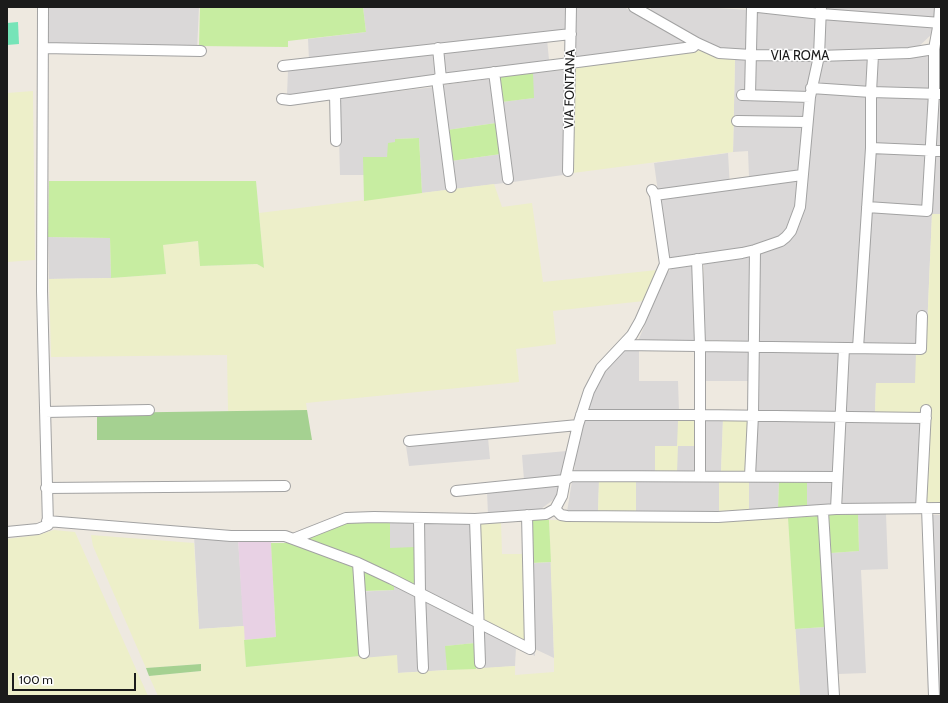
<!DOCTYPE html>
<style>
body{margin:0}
#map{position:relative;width:948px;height:703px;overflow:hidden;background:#eee9e0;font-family:Cabin,sans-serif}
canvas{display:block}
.frame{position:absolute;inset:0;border:8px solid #1b1b1b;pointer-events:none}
.scale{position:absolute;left:12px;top:673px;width:124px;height:18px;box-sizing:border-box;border:2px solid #1b1b1b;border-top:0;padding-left:5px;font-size:12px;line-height:14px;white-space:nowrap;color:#1b1b1b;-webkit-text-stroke:3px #fff;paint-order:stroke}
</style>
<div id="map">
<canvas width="948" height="703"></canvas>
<div class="frame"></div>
<div class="scale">100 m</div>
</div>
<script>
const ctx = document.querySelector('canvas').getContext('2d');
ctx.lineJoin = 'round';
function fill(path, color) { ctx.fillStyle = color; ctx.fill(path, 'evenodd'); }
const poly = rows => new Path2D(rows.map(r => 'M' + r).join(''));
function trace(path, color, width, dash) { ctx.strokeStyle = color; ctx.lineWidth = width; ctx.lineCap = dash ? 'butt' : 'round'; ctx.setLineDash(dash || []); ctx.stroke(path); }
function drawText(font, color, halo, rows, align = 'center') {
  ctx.font = font + ' Cabin,sans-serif'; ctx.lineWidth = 3; ctx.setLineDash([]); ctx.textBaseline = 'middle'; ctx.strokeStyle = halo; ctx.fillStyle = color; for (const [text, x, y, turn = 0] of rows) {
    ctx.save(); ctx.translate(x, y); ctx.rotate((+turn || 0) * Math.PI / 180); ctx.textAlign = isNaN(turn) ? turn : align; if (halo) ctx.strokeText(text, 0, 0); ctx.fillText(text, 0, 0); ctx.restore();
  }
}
fill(poly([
 [43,7,199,7,197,51,43,48],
 [363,7,568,7,568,30,309,60,308,39,366,32],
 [574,7,624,7,686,43,573,57],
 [651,7,701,7,749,10,747,52,715,48,650,13],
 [824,7,938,7,932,34,916,49,823,54],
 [754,11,817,15,817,54,754,52],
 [547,39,549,60,445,74,442,51],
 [433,53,434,64,436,64,436,75,287,95,288,70],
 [926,56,941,60,941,214,932,214,926,353,916,353,916,383,876,383,875,413,929,415,926,503,842,506,845,422,756,411,758,255,775,249,791,239,797,229,811,118,822,61],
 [735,58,814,60,799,171,749,177,748,151,733,152],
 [564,70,563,175,513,182,502,102,533,98,533,73],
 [490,79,496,123,447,130,442,85],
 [434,87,447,190,422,193,419,138,395,139,395,142,387,157,364,157,364,175,340,175,338,98],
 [728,153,730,188,797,179,795,208,786,232,774,239,749,248,667,258,654,163],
 [501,154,504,183,456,189,451,161],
 [48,237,110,238,111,278,49,279],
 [751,257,751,341,704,340,704,263],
 [697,265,697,340,638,341,666,274,673,267],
 [705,350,749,350,748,381,704,381],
 [623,351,639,351,639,381,678,381,679,411,587,411,589,400,608,367],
 [723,419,721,472,704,472,702,420],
 [756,420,835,421,833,474,754,473],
 [584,421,678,421,678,446,697,446,697,473,677,473,677,446,655,446,655,473,574,473,577,445],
 [488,438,490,459,409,466,406,446],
 [567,451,562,476,524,480,522,455],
 [719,480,719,511,636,512,636,481],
 [833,480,832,506,807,507,807,481],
 [572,481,599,481,598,512,567,512],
 [749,481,779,482,778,509,749,510],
 [557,486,560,487,558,493,553,500,541,509,522,512,488,515,487,491],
 [858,514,886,514,888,569,861,570,866,673,838,674,831,553,859,551],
 [932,515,941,515,941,696,938,696],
 [390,518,475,520,482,620,524,564,551,562,554,658,535,649,535,656,516,647,515,666,476,669,475,643,446,646,447,670,398,673,362,658,360,656,356,592,394,590,394,575,390,548],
 [194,534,238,538,244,626,199,629],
 [825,627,829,696,800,696,795,629]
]), '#dad8d8');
fill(poly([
 [238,538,271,538,276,637,244,640]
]), '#e8d1e4');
fill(poly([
 [704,50,735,58,733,152,573,173,574,66],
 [33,91,35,260,7,262,7,93],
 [494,184,502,207,532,203,543,282,657,270,644,301,553,311,556,344,516,349,519,382,306,403,307,410,228,411,227,355,51,357,49,279,111,278,166,274,162,245,198,241,200,266,257,264,264,268,259,213],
 [932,214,941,214,941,503,926,503,929,415,875,413,876,383,915,383,916,353,926,353],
 [723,419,749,419,746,472,721,472],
 [678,421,696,421,697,446,678,446,677,473,655,473,655,446,677,446],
 [719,480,749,481,749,510,719,511],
 [599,481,636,481,636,512,598,512],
 [788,518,800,696,158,696,149,676,201,671,201,664,146,668,93,546,91,535,194,543,199,629,244,626,246,667,360,656,362,658,397,655,398,673,515,666,515,675,554,672,554,655,549,520,713,522],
 [501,521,502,554,523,554,525,638,523,640,482,620,479,522],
 [54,530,75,532,148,696,7,696,7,539,38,535]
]), '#edefc9');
fill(poly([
 [200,7,363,7,366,32,288,41,288,47,199,46],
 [533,73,534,98,502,102,498,77],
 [496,123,501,154,451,161,447,130],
 [419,138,422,193,364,201,363,157,387,157,388,143,395,142,395,139],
 [49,181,256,181,264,268,257,264,200,266,198,241,163,245,166,274,111,278,110,238,48,237],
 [807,481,807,507,778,509,779,482],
 [858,514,859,551,831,553,829,515],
 [819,516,825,627,795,629,788,518],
 [530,520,549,520,551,562,532,563],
 [390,521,390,548,415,547,416,582,413,584,309,540,309,537,342,524,351,522],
 [271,543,290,543,355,568,360,656,246,667,244,640,276,637],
 [364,571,394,584,394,590,363,591,362,572],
 [475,643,476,669,447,670,445,646]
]), '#c7eda1');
fill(poly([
 [307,410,312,440,97,440,97,413],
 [201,664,201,671,149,676,146,668]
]), '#a5d191');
fill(poly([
 [18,22,19,44,7,45,7,23]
]), '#76e4b8');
const minor = poly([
 [634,7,697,43,719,53,751,55,819,56,909,53,934,49,939,22,940,7],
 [758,7,821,14,941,23],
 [43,48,201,51],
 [438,48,441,79],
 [283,66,571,34],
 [494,72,508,179],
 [437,79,451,187],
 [811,88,871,92,941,94],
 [335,94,336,141],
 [742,95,810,97],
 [750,95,752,7],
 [282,99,290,100,441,79,570,63,693,47,697,43],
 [737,121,807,122],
 [871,148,941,151],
 [568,171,571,7],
 [655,195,802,175],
 [867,207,927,211,934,93,934,49],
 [697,259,700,345,700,475],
 [665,264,742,253,755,250,781,241,786,237,791,231,800,207,810,97,819,56,821,7],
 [623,345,921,349,922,316],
 [858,348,871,148,871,92,873,55],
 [45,412,149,410],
 [581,415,700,415,926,418],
 [409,441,578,425],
 [750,476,753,415,755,250],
 [46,488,285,486],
 [456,491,565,480,571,476,837,477],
 [921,508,926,410],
 [927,508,934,696],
 [555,509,561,515,567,516,718,517,836,509,941,508],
 [836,509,844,348],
 [823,511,834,696],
 [419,519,420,593,423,668],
 [475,519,480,663],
 [47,521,231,536,285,536,358,563,392,579,530,649,527,515],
 [7,532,38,529,48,525,42,291,43,7],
 [293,539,346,518,374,517,475,519,546,514,555,509,562,496,565,480,578,425,589,391,601,368,632,335,640,321,665,264,655,195,652,190],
 [358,563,364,653]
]);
trace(minor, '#a2a2a2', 12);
trace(minor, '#fff', 10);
drawText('13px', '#1b1b1b', '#fff', [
 ["VIA ROMA",800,56],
 ["VIA FONTANA",570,89,-89]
]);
</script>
